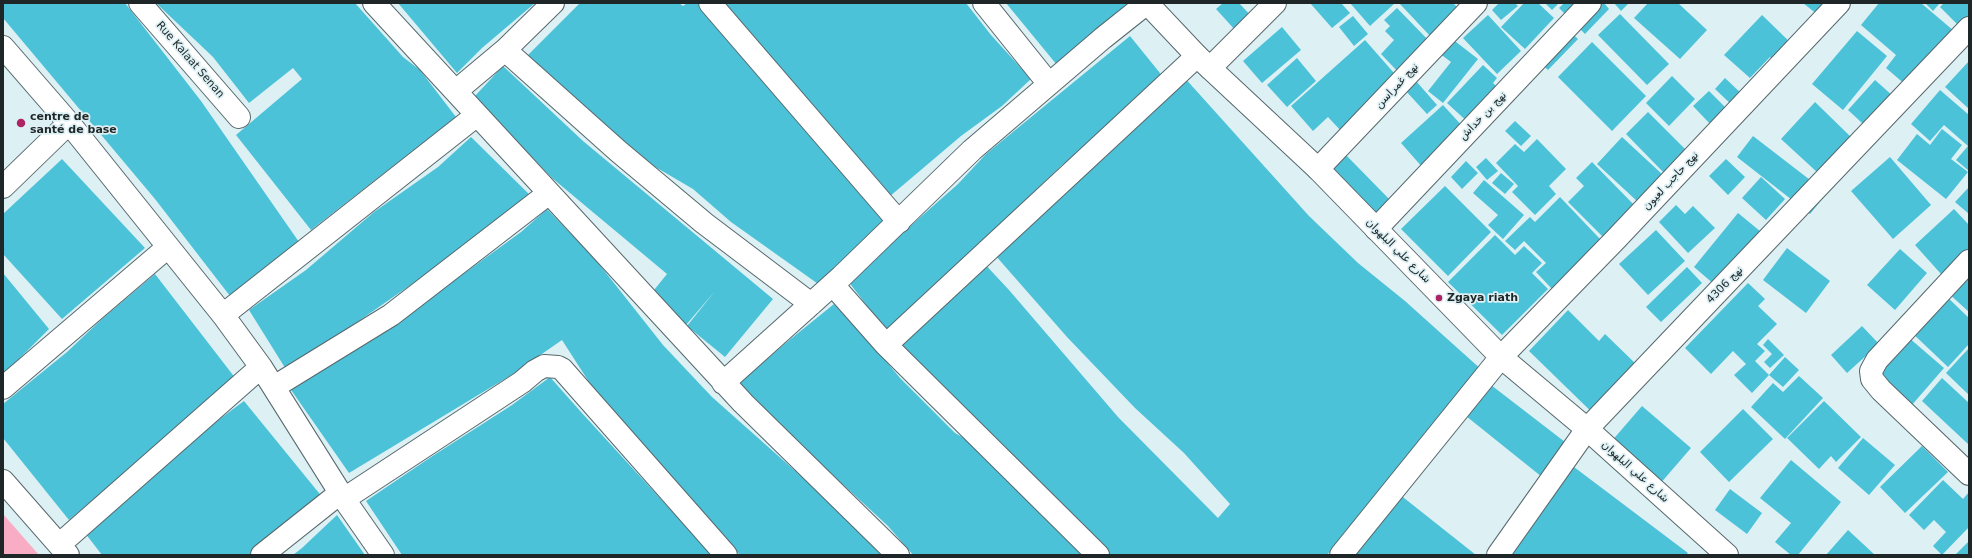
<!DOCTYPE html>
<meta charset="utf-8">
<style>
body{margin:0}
#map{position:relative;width:1972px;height:558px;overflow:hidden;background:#ddf0f4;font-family:"DejaVu Sans",sans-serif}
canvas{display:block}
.frame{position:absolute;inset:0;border:4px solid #1f2628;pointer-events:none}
</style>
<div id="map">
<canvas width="1972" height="558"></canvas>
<div class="frame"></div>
</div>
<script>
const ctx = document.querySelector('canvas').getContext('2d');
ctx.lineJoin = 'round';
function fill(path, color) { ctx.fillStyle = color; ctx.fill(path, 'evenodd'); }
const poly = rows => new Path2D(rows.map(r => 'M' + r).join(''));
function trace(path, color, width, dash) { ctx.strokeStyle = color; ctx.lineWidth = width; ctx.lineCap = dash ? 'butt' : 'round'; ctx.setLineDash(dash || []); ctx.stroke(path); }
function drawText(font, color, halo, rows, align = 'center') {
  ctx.font = font + ' "DejaVu Sans","Noto Naskh Arabic",sans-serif'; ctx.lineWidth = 3.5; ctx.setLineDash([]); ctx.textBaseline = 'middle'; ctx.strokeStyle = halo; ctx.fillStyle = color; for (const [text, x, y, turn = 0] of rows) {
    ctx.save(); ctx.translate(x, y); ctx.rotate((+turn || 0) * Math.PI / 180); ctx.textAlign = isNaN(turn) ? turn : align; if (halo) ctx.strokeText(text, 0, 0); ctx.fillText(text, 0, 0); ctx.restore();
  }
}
fill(poly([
 [3,514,39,555,3,555]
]), '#f8adc5');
fill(poly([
 [3,3,125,3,201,101,299,242,230,296,155,199,3,18],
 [156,3,355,3,403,57,420,70,456,117,311,230,236,135,302,79,293,68,249,103,213,57],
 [398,3,535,3,482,48,457,73],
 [580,3,679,3,683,6,687,3,699,3,888,222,821,286,731,222,693,189,640,158,526,57],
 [722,3,966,3,991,35,1031,79,1002,106,961,136,889,197],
 [1006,3,1126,3,1127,4,1057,65],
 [1223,3,1239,3,1252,17,1236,31,1216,9],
 [1310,3,1341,3,1350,13,1332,28],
 [1350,3,1395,3,1370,26],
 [1399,3,1453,3,1461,11,1432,38],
 [1499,3,1515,3,1518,6,1501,20,1492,10],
 [1524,3,1538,3,1554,18,1525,49,1501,27],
 [1545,3,1559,3,1552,10],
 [1564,3,1604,3,1609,9,1585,34,1559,8],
 [1614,3,1629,3,1621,11],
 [1648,3,1678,3,1707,30,1680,59,1634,18],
 [1803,3,1835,3,1823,19],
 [1879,3,1921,3,1954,31,1907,86,1886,68,1896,55,1861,25],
 [1925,3,1940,3,1933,11],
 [1944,3,1969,3,1969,21,1962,29,1940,7],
 [1397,8,1433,45,1401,75,1381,54,1394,40,1385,31,1390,26,1384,20],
 [1620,14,1669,64,1647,85,1598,35],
 [1488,15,1521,51,1497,74,1463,38],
 [1762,15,1794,46,1778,64,1770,57,1750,78,1724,55],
 [1353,16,1368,34,1354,46,1339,27],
 [1558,20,1578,39,1548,70,1528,52],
 [1282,27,1301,50,1262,83,1243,61],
 [1857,31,1887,56,1843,110,1812,84],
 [1130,36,1164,78,1112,128,1062,165,887,332,848,281,958,184,986,154],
 [1451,38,1478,59,1443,103,1428,91,1451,62,1439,53],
 [1365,40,1401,81,1342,132,1328,117,1313,131,1291,106],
 [1592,42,1646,96,1612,131,1558,77],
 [1297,58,1316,81,1287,107,1267,85],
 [1969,61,1969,109,1945,87],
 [1483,65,1497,78,1493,83,1501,91,1471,125,1447,103],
 [503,66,583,141,773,299,725,357,687,326,715,291,686,325,650,295,667,274,552,178,474,97],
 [1183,76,1309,216,1358,263,1405,301,1483,371,1327,555,1110,555,1084,533,897,345,981,260,1009,290,1118,417,1218,518,1230,504,1184,453,1135,408,1067,337,995,255],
 [1672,76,1695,99,1669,126,1646,103],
 [1725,78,1744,96,1734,107,1715,89],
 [1875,80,1902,104,1874,134,1848,110],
 [1416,81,1437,105,1427,114,1405,90],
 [1940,90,1969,115,1969,171,1956,160,1968,146,1944,125,1930,141,1911,124],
 [1709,91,1728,110,1712,126,1693,106],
 [1815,102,1851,137,1818,173,1781,139],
 [1443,105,1465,129,1423,168,1401,143],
 [1648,112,1686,150,1664,173,1626,134],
 [1515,121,1531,136,1521,146,1505,131],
 [1942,129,1962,145,1951,159,1968,172,1946,199,1897,160,1917,134,1930,145],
 [1753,136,1827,193,1810,214,1737,157],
 [471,137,534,199,287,371,249,310,306,270,374,212,438,167],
 [1622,137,1663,175,1638,202,1597,164],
 [1537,139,1566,169,1549,186,1556,194,1535,215,1512,192,1518,186,1496,163,1515,144,1524,152],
 [1343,152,1393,203,1375,220,1325,169],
 [1890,157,1931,205,1893,239,1851,191],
 [1486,158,1498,171,1487,180,1476,167],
 [62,159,145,248,62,319,3,254,3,214],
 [1726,159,1745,177,1728,195,1709,176],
 [1466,161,1478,173,1462,189,1451,177],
 [1592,162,1638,209,1606,240,1568,202,1584,186,1576,178],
 [1501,173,1514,184,1505,194,1492,183],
 [1761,177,1785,199,1766,220,1742,198],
 [1484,180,1524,215,1503,239,1488,225,1498,215,1473,193],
 [1445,186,1491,232,1448,276,1401,229],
 [1969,187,1969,214,1955,202],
 [1560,197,1601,240,1552,289,1536,272,1546,263,1524,241,1515,250,1505,241,1530,217,1535,222],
 [1676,205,1685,214,1693,206,1715,228,1688,253,1659,222],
 [547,209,595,259,663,345,712,397,846,516,883,555,740,555,707,521,598,396,562,340,513,374,349,473,289,387,426,301,521,232],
 [1954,209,1969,225,1969,248,1941,274,1915,245],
 [1738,213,1766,236,1722,291,1694,267],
 [1656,230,1685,261,1648,295,1619,264],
 [1495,235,1515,255,1524,246,1542,263,1532,273,1548,289,1502,335,1448,282],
 [1787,248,1830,281,1806,313,1763,280],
 [1900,249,1927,273,1895,310,1867,285],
 [1687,267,1702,283,1661,322,1646,307],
 [1969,268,1969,312,1947,292],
 [3,273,49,329,3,375],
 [155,274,236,379,69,520,3,438,3,404,67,352,102,319],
 [1748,283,1765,299,1758,306,1777,324,1757,344,1765,351,1755,361,1769,375,1752,393,1734,375,1746,364,1733,351,1711,374,1685,348],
 [1944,294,1969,318,1969,344,1948,367,1909,330],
 [834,304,871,343,900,378,955,433,980,447,1085,555,913,555,888,526,736,386,787,342],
 [1568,310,1599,341,1605,334,1637,365,1605,425,1529,351],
 [1862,326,1879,344,1847,373,1831,355],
 [1908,337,1944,368,1911,406,1875,374],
 [1768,339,1784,355,1770,368,1764,362,1772,354,1763,345],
 [1969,348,1969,395,1946,373],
 [1785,357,1799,370,1783,387,1769,375],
 [1799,376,1823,398,1785,439,1751,407,1773,383,1783,392],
 [550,377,581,412,712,555,402,555,366,501,431,457,512,405],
 [1942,378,1969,403,1968,444,1922,401],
 [1491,385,1565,442,1542,477,1466,416],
 [244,401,323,498,252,555,102,555,85,533,190,441],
 [1824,401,1861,437,1836,462,1831,456,1819,469,1787,438],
 [1642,406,1691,448,1659,485,1610,443],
 [1743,409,1773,439,1729,482,1700,452],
 [1863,438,1895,465,1869,495,1838,468],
 [1922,446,1948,472,1905,513,1880,487],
 [1791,460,1841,502,1798,555,1791,555,1775,542,1791,523,1760,498],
 [1574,467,1688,553,1686,555,1510,555],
 [1943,480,1963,499,1969,492,1969,527,1942,555,1933,546,1946,532,1934,520,1924,530,1909,515],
 [1730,489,1762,513,1747,534,1715,510],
 [1399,494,1476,555,1353,555],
 [337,515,365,555,293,555,302,548],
 [1848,530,1875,555,1826,555],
 [1969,541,1969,555,1955,555]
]), '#4cc2d8');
const street = poly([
 [140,3,239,117],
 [374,3,743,403,898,555],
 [710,3,899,222],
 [984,3,1049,84],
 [3,47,69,123,223,315,261,367,344,499,383,555],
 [505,50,618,151,704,223,811,304],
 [1210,68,1275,3],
 [456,91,505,50,553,3],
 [1318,169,1476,3],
 [3,187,69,123],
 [1376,229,1590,3],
 [1969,261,1877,360,1871,371,1872,379,1881,390,1969,474],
 [833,285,886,345,1098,555],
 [223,315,477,115],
 [886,345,1197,56],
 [723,383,841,277,972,150,1103,38,1147,3],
 [274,387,391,315,549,193],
 [3,388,168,247],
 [3,481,68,555],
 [344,499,522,382,535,371,544,366,558,367,562,369,726,555],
 [60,544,261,367],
 [262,555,340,493],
 [1341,555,1501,357,1616,239,1839,3],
 [1498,555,1587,429,1969,28]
]);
const secondary = poly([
 [1147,3,1197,56,1318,169,1501,357,1587,429,1727,555]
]);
trace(street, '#57686c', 24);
trace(secondary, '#57686c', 24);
trace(street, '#fff', 22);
trace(secondary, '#fff', 22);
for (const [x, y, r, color] of [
 [21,123,5,"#ad2364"],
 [1439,298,4,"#ad2364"]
]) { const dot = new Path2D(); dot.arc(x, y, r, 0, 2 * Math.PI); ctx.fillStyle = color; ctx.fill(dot); trace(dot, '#ddf0f4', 1.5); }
drawText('11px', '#1f2628', '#ddf0f4', [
 ["Rue Kalaat Senan",190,60,49],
 ["نهج غمراسن",1397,86,-47],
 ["نهج بن خداش",1483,116,-46],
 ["نهج حاجب لعيون",1671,181,-47],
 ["شارع علي البلهوان",1398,251,45],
 ["نهج 4306",1725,285,-46],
 ["شارع علي البلهوان",1635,472,42]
]);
drawText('bold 11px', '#1f2628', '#ddf0f4', [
 ["centre de",30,117],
 ["santé de base",30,130],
 ["Zgaya riath",1447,298]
], 'left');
</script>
